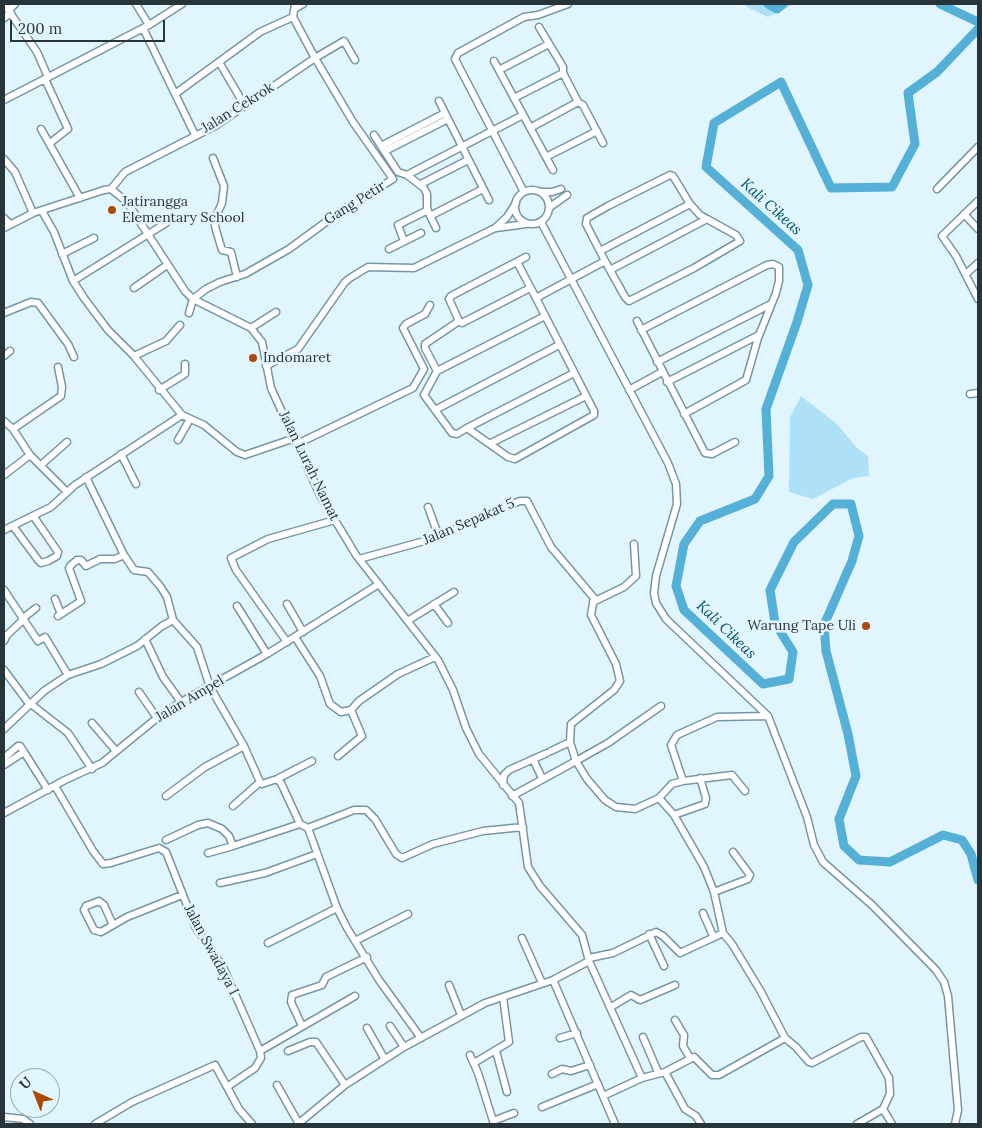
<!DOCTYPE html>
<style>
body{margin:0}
#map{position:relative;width:982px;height:1128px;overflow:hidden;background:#e1f5fe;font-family:Lora,serif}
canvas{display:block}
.frame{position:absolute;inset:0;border:5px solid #27343a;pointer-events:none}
.north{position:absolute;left:10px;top:1068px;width:50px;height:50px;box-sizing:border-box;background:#e1f5fe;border:1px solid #97a8b0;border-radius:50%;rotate:316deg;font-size:14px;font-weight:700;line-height:20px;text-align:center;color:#27343a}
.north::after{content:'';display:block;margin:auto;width:18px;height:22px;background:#ab4b01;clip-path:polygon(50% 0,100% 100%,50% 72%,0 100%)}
.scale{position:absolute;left:10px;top:20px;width:155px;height:22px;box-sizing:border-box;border:2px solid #27343a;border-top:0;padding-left:6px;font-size:15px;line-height:18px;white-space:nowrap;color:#27343a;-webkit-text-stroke:4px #e1f5fe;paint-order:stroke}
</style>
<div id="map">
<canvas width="982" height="1128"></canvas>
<div class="frame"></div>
<div class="north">U</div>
<div class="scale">200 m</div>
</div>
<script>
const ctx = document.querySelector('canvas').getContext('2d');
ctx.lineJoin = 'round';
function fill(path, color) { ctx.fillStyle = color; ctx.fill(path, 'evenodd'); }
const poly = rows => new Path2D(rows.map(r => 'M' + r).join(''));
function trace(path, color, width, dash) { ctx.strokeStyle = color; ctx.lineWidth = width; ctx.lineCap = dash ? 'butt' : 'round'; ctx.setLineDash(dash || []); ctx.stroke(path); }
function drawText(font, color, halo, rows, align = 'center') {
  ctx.font = font + ' Lora,serif'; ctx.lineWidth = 5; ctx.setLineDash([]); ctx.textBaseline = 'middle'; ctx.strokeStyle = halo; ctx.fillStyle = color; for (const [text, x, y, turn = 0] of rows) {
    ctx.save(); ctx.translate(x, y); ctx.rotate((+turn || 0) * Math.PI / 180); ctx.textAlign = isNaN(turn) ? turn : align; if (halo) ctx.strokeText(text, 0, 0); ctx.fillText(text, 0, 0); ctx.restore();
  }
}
fill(poly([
 [746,4,794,4,768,17,747,7],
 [801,396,838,425,856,447,868,456,869,476,853,478,813,499,789,492,790,417]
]), '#aee0f7');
trace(poly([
 [768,4,777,9,783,4],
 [940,4,978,22],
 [978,29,937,72,908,93,915,144,892,187,831,188,781,82,714,123,706,167,798,250,808,285,797,322,766,409,769,476,755,499,700,521,684,544,676,586,684,610,763,684,789,679,793,652,775,623,770,590,794,542,833,504,851,504,859,536,852,561,824,625,826,651,848,734,856,776,839,819,844,846,859,860,890,862,943,835,962,840,971,854,978,880]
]), '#54b0d6', 9);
const minor = poly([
 [4,4,37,52,48,77],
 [136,4,149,25],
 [296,8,303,4],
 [9,10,15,4],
 [4,18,11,13],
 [539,27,563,67,563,73,578,102,583,105,603,143],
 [143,28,195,135],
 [494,61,553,170],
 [219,62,245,106],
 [499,70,549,44],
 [45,79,68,129,50,143],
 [175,94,260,32,293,17],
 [514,98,563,73],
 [4,100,149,25,182,4],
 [439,101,489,200],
 [530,128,578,102],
 [41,129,80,198],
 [374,135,398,172,407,175,424,188,427,194,427,209,436,228],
 [381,146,445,113],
 [385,151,448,119],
 [546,157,597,131],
 [213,158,224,186,222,203,214,221,216,230,222,250,231,252,237,277],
 [4,159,15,172,33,213],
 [407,175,523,115],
 [421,184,468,160],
 [111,189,125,172,215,126,315,58,293,17,295,4],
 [937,189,978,147],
 '515 207a17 17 0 1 1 34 0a17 17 0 1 1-34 0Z',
 [524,192,455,59,458,53,524,17,538,15,568,4],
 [541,192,552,192,561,189],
 [978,201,942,236,956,256,978,299],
 [550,207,567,195],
 [42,211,54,232,73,281,84,298,108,330,134,356,182,415],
 [964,214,978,229],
 [430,216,483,189],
 [4,218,10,224],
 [541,222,668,463,676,484,677,504,656,576,654,593,656,603,666,619,768,716,807,817,814,845,823,862,872,905,936,970,944,982,948,996,958,1110,955,1124],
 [4,228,33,213,104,190,111,189,127,202,185,291,193,299,251,328,262,342,271,388,321,497,356,555,438,660,453,690,466,728,479,754,519,803,528,867,540,886,582,935,589,961,553,980,485,1003,404,1047,345,1085,298,1124],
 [496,228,526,224],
 [404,241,398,225,428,210],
 [389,249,421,233],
 [600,251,690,204],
 [62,254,94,238],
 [526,257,451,296,449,299,459,321,462,323,530,288],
 [517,262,536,298,594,411,594,415,515,459,508,457,467,428,457,434,452,433,424,395,437,371,545,316],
 [610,270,707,219,700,215,690,204,673,176,670,175,608,206,587,218,586,224,605,261,625,297,629,301,694,268,740,241,736,235,707,219],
 [966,274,978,263],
 [73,281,166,223],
 [134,288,167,265],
 [536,298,605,261],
 [4,313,31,302,38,303,68,344,74,357],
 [189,313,193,299,206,289,220,282,245,274,289,249,341,211,393,179,353,122,315,58,344,41,355,60],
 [637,321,705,453,712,454,735,442],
 [251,328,276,312],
 [641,330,767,265,773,264,779,267,779,281,776,293,758,338,746,380,684,414],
 [4,356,10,351],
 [134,356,166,341,180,325],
 [657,362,771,304],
 [266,366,298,349,345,282,350,278,368,267,414,268,495,228,507,217,516,203],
 [437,371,425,348,425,344,459,321],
 [667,382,759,335],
 [159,390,185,374,185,364],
 [629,390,662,372],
 [970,394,978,393],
 [435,410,559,345],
 [4,421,13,429,30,455,67,492],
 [467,428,574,373],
 [13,429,61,396,62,387,58,367],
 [178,440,190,419],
 [491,443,586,396],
 [297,444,413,388,424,369,403,328,406,324,425,314,430,305],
 [121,454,136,484],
 [41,465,67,442],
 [4,475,30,455],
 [86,477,124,555,134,570,148,572,160,586,167,597,173,620,197,647,210,687,244,746,260,782,262,784,277,779,281,783,300,824,308,828,354,810,366,810,375,819,396,854,402,858,433,844,483,831,523,827],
 [428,507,439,537],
 [13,526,38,560,41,563,48,561,57,556,58,552,34,517],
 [4,530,51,507,75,485,182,415,204,425,237,452,245,455,295,438],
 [359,559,439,537,493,511,520,501,527,501,551,547,594,598,591,615,616,664,620,681,614,690,571,724,570,742,576,761,512,796],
 [4,590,38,641,45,637,68,675],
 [55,599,61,614],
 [593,602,624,587,636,576,634,544],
 [287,604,303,632],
 [434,604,448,623],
 [237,606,267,654],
 [58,616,81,601,69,568,71,565,77,560,81,560,86,566,100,559,115,559,124,555],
 [22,619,36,608],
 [409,620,454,592],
 [295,637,320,676,330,704,341,712,351,710],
 [145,639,163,677,181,702],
 [4,641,7,635,23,620],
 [287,642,236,570,231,558,268,539,335,520],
 [4,670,27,701,68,733,92,769],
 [139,692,157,718],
 [661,706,608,743,576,761,587,779,605,800,616,807,635,809,659,798,674,815,704,867,714,892,723,933,732,944,760,990,785,1038,796,1047,809,1062,812,1063,861,1037,866,1037,889,1078,890,1094,883,1109,857,1124],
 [92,723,116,751],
 [4,729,44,691,68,675,101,664,137,646,162,626,173,620],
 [551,751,570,742],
 [338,756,362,736,351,710,359,701,398,674,435,657],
 [4,758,18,746,20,746,24,752],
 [533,759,541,776],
 [4,765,24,752,48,790],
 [277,779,312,761],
 [683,781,732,775,745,791],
 [503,785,504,775,509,770,547,753],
 [55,786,93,851,103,864,111,863,159,848,166,852,196,928,223,967,260,1051,261,1058,255,1068,227,1087],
 [166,796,205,767,244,746],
 [659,798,672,784,683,781,671,745,677,735,717,717,768,716],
 [233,806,260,782],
 [4,813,65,780,102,763,157,718,181,702,267,654,379,584],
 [674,815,705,804,706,798,700,778],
 [308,828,337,908,347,928,379,980,421,1038],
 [166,840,198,825,208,823,222,829,229,836,233,846,300,824],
 [208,853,233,846],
 [220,883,265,873,317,854],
 [714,892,748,879,750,875,733,852],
 [703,913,713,936],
 [113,925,104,905,99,901,86,906,84,910,94,930,101,932,127,917,182,895],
 [649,934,664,966],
 [522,938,542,983],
 [355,941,408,914],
 [268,943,337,908],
 [589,958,613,953,656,932,663,936,680,953,723,933],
 [589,961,642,1078],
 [553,980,615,1124],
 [449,985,461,1015],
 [611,1007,631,995,640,1000,675,985],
 [675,1020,684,1035,683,1046,690,1058],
 [302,1026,291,1002,292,995,322,985,326,977,367,957],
 [390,1026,404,1047],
 [367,1028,384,1058],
 [643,1037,658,1072],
 [560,1038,577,1033],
 [260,1051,355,996],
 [288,1051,310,1042,316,1042,345,1085],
 [496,1051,507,1092],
 [470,1055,478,1073,494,1124],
 [474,1063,509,1042,503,997],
 [665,1072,685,1109,696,1116,701,1124],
 [552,1074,562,1069,571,1071,590,1065],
 [277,1085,299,1124],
 [603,1096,642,1078,665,1072,694,1057,712,1075,719,1075,785,1038],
 [542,1107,598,1084],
 [883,1109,892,1124],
 [4,1117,23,1119,30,1124],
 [493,1121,514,1113],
 [95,1124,132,1102,215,1065,239,1109,252,1124]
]);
trace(minor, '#7796a4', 9);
trace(minor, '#fff', 6);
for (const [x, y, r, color] of [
 [112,210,5,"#ab4b01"],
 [253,358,5,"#ab4b01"],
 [866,626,5,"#ab4b01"]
]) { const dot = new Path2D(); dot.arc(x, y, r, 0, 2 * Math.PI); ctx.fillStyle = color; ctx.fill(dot); trace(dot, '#e1f5fe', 2); }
drawText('14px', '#27343a', '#e1f5fe', [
 ["Jalan Cekrok",238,108,-32],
 ["Gang Petir",355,203,-32],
 ["Jalan Lurah Namat",309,466,64],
 ["Jalan Sepakat 5",469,522,-23],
 ["Jalan Ampel",190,699,-31],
 ["Jalan Swadaya I",211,950,62]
]);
drawText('14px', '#27343a', '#e1f5fe', [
 ["Jatirangga",122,202],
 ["Elementary School",122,218],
 ["Indomaret",263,358],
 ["Warung Tape Uli",856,626,"right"]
], 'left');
drawText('italic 15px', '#00516b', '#e1f5fe', [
 ["Kali Cikeas",771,207,42],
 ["Kali Cikeas",726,630,44]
]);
</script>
